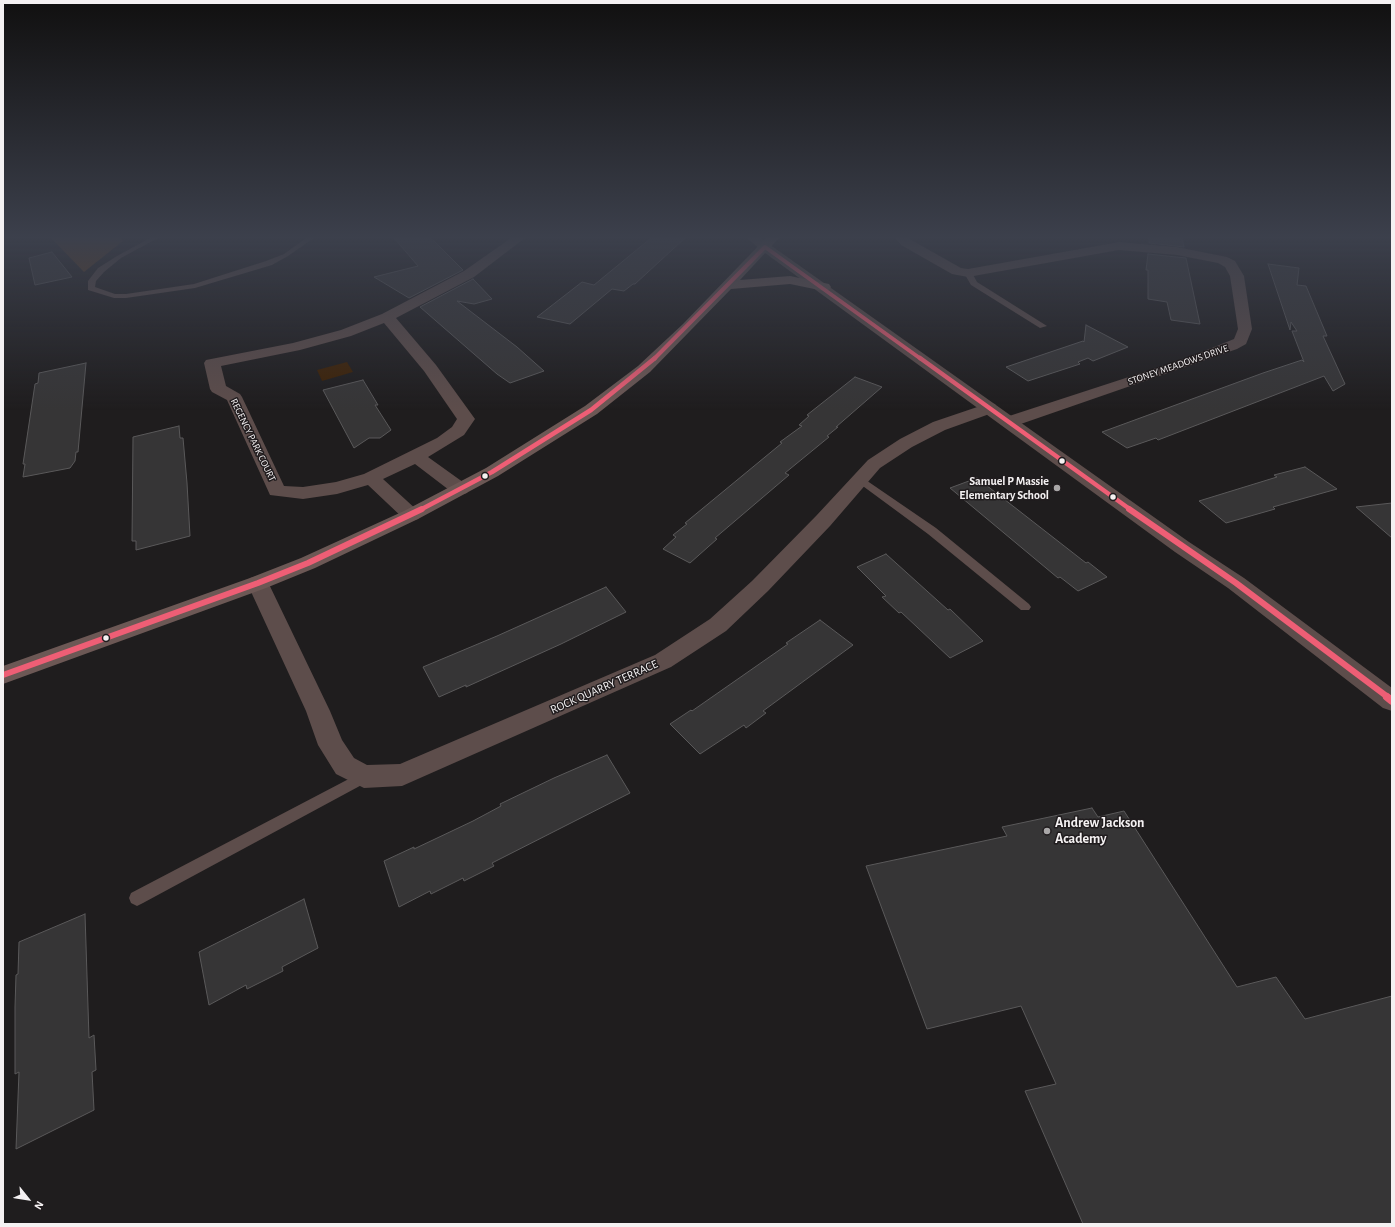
<!DOCTYPE html>
<style>
body{margin:0}
#map{position:relative;width:1395px;height:1227px;overflow:hidden;background:#1f1d1e;font-family:"Alegreya Sans",sans-serif}
canvas{display:block}
.frame{position:absolute;inset:0;border:4px solid #f4f1f2;pointer-events:none}
.north{position:absolute;left:8px;top:1179px;width:40px;height:40px;-webkit-text-stroke:3px #201c1e;paint-order:stroke;rotate:120deg;font-size:11px;font-weight:700;line-height:16px;text-align:center;color:#f4f1f2}
.north::after{content:'';display:block;margin:auto;width:14px;height:18px;background:#f4f1f2;clip-path:polygon(50% 0,100% 100%,50% 72%,0 100%)}
</style>
<div id="map">
<canvas width="1395" height="1227"></canvas>
<div class="frame"></div>
<div class="north">N</div>
</div>
<script>
const ctx = document.querySelector('canvas').getContext('2d');
ctx.lineJoin = 'round';
function fill(path, color) { ctx.fillStyle = color; ctx.fill(path, 'evenodd'); }
const poly = rows => new Path2D(rows.map(r => 'M' + r).join(''));
function trace(path, color, width, dash) { ctx.strokeStyle = color; ctx.lineWidth = width; ctx.lineCap = dash ? 'butt' : 'round'; ctx.setLineDash(dash || []); ctx.stroke(path); }
function drawText(font, color, halo, rows, align = 'center') {
  ctx.font = font + ' "Alegreya Sans",sans-serif'; ctx.lineWidth = 3; ctx.setLineDash([]); ctx.textBaseline = 'middle'; ctx.strokeStyle = halo; ctx.fillStyle = color; for (const [text, x, y, turn = 0] of rows) {
    ctx.save(); ctx.translate(x, y); ctx.rotate((+turn || 0) * Math.PI / 180); ctx.textAlign = isNaN(turn) ? turn : align; if (halo) ctx.strokeText(text, 0, 0); ctx.fillText(text, 0, 0); ctx.restore();
  }
}
fill(poly([
 [347,362,353,372,322,381,317,370]
]), '#3d2105');
fill(poly([
 [51,238,120,238,123,241,84,272]
]), '#633c19');
const building = poly([
 [394,238,431,238,463,270,409,298,374,277,418,266,394,238],
 [651,238,685,238,635,284,633,284,624,291,612,289,570,324,537,317,582,282,594,285,651,238],
 [1149,238,1182,238,1184,247,1149,243,1149,238],
 [52,252,72,277,35,285,29,258,52,252],
 [1148,254,1186,258,1200,324,1171,320,1167,302,1148,299,1148,270,1146,270,1148,254],
 [1268,264,1299,268,1297,285,1306,286,1327,336,1323,336,1345,384,1333,391,1324,376,1158,440,1156,438,1127,448,1102,432,1263,373,1302,360,1304,362,1292,331,1297,331,1291,322,1290,330,1268,264],
 [473,279,492,299,474,304,457,301,517,347,544,371,510,383,497,374,420,307,473,279],
 [1086,325,1128,347,1093,361,1088,358,1078,362,1080,364,1028,381,1006,367,1083,341,1084,342,1086,325],
 [86,363,78,452,76,452,75,461,70,468,23,477,25,464,23,464,35,384,38,383,39,373,86,363],
 [855,377,882,387,836,427,838,427,827,436,829,437,785,473,789,475,715,538,717,539,690,563,663,549,676,537,673,535,687,524,685,523,782,443,780,442,802,426,799,425,809,416,807,415,855,377],
 [363,380,378,405,375,405,391,430,380,438,369,438,354,448,323,390,363,380],
 [179,426,180,438,183,438,187,483,190,536,136,550,136,541,132,541,133,437,179,426],
 [1305,467,1337,489,1273,507,1275,509,1226,523,1199,501,1277,477,1274,475,1305,467],
 [977,478,1086,563,1088,562,1107,577,1078,591,1060,577,1058,578,950,488,977,478],
 [1392,503,1392,538,1356,507,1392,503],
 [886,554,948,610,950,609,983,641,950,658,901,612,899,613,882,597,886,596,857,567,886,554],
 [606,587,626,612,561,644,466,687,466,685,439,697,423,667,497,636,606,587],
 [820,620,853,645,763,711,766,713,746,728,744,725,700,754,670,724,691,710,692,711,788,644,786,643,820,620],
 [607,755,630,793,492,863,494,866,464,881,463,878,431,894,430,891,399,907,384,861,414,847,414,849,473,821,501,806,500,804,554,778,607,755],
 [1092,808,1098,817,1124,811,1237,987,1276,977,1305,1019,1392,996,1392,1224,1083,1224,1025,1091,1056,1084,1021,1006,927,1029,866,866,1007,836,1002,827,1092,808],
 [304,899,318,948,282,967,283,971,247,989,246,985,209,1005,199,952,304,899],
 [85,914,89,1038,94,1035,96,1070,92,1072,94,1110,16,1149,19,1072,15,1074,15,1007,16,975,18,974,19,942,85,914]
]);
fill(building, '#363536');
trace(building, '#5a595a', 1);
fill(poly([
 [150,238,158,238,121,258,104,272,96,281,95,287,115,294,126,294,194,284,266,261,284,254,306,238,314,238,288,256,272,265,195,288,126,298,114,298,88,290,88,281,98,268,117,256,150,238],
 [965,271,971,271,977,282,1047,326,1040,328,971,285,964,273,965,271],
 [860,476,936,528,1029,604,1031,607,1029,610,1021,610,928,534,856,481,855,479,860,476],
 [364,771,369,773,371,777,369,781,143,903,137,906,131,903,129,898,131,893,364,771]
]), '#5d4d4b');
fill(poly([
 [511,238,525,238,474,277,396,318,436,365,475,419,464,435,428,457,467,485,469,489,467,493,460,495,453,493,415,464,383,479,418,511,421,515,418,519,411,521,404,519,368,485,337,494,303,499,270,495,227,400,212,392,210,389,204,363,206,360,293,343,341,330,382,314,464,271,511,238],
 [384,323,424,371,457,419,452,427,437,438,364,474,336,482,303,487,284,486,242,397,240,394,226,386,221,366,300,350,351,336,384,323],
 [747,238,761,238,771,247,765,251,761,250,747,238],
 [895,238,908,238,961,268,968,269,1119,242,1177,247,1227,257,1235,261,1244,276,1252,329,1246,344,1237,349,1015,426,1009,427,1003,426,1000,422,1003,418,1187,358,1234,339,1238,329,1230,276,1225,267,1218,263,1177,255,1119,250,968,277,952,274,901,245,895,238],
 [989,403,995,404,997,408,995,412,945,430,912,447,880,468,830,526,768,591,726,631,671,667,402,786,364,788,336,774,318,745,306,711,247,583,250,578,258,576,266,578,330,711,342,740,354,758,367,765,400,764,655,655,710,619,752,581,816,516,868,460,900,439,933,422,989,403]
]), '#5d4d4b');
fill(poly([
 [765,243,769,244,1189,542,1244,578,1392,688,1392,711,1383,708,1228,588,1175,552,761,250,759,247,761,244,765,243]
]), '#5d4d4b');
fill(poly([
 [766,238,779,238,740,280,790,276,829,284,831,287,829,290,824,291,790,284,731,289,650,372,597,414,498,476,418,519,315,568,266,588,3,684,3,666,250,578,301,558,404,511,486,468,585,406,638,366,683,324,766,238]
]), '#6c5855');
trace(poly([
 [765,247,921,359],
 [654,359,765,247]
]), '#ee5e75', 4);
trace(poly([
 [920,358,1131,510],
 [420,510,492,472,591,410,655,358]
]), '#ee5e75', 4.5);
trace(poly([
 [1129,509,1236,583,1389,698],
 [3,675,258,583,308,563,422,509]
]), '#ee5e75', 6);
trace(poly([
 [1387,697,1392,701]
]), '#ee5e75', 8);
const sky = ctx.createLinearGradient(0, 0, 0, 410);
sky.addColorStop(0, '#111010');
sky.addColorStop(0.58, '#3c404c');
sky.addColorStop(1, '#3c404c00');
ctx.fillStyle = sky;
ctx.fillRect(0, 0, 1395, 410);
for (const [x, y, r, color] of [
 [1062,461,3.5,"#f4f1f2"],
 [485,476,3.5,"#f4f1f2"],
 [1057,488,4,"#a9a7a8"],
 [1113,497,3.5,"#f4f1f2"],
 [106,638,3.5,"#f4f1f2"],
 [1047,831,4,"#a9a7a8"]
]) { const dot = new Path2D(); dot.arc(x, y, r, 0, 2 * Math.PI); ctx.fillStyle = color; ctx.fill(dot); trace(dot, '#201c1e', 1.5); }
drawText('10px', '#f4f1f2', '#201c1e', [
 ["STONEY MEADOWS DRIVE",1178,365,-19],
 ["REGENCY PARK COURT",253,440,64]
]);
drawText('bold 12px', '#f4f1f2', '#201c1e', [
 ["Samuel P Massie",1049,481],
 ["Elementary School",1049,495]
], 'right');
drawText('12px', '#f4f1f2', '#201c1e', [
 ["ROCK QUARRY TERRACE",604,687,-24]
]);
drawText('bold 14px', '#f4f1f2', '#201c1e', [
 ["Andrew Jackson",1055,823],
 ["Academy",1055,839]
], 'left');
</script>
